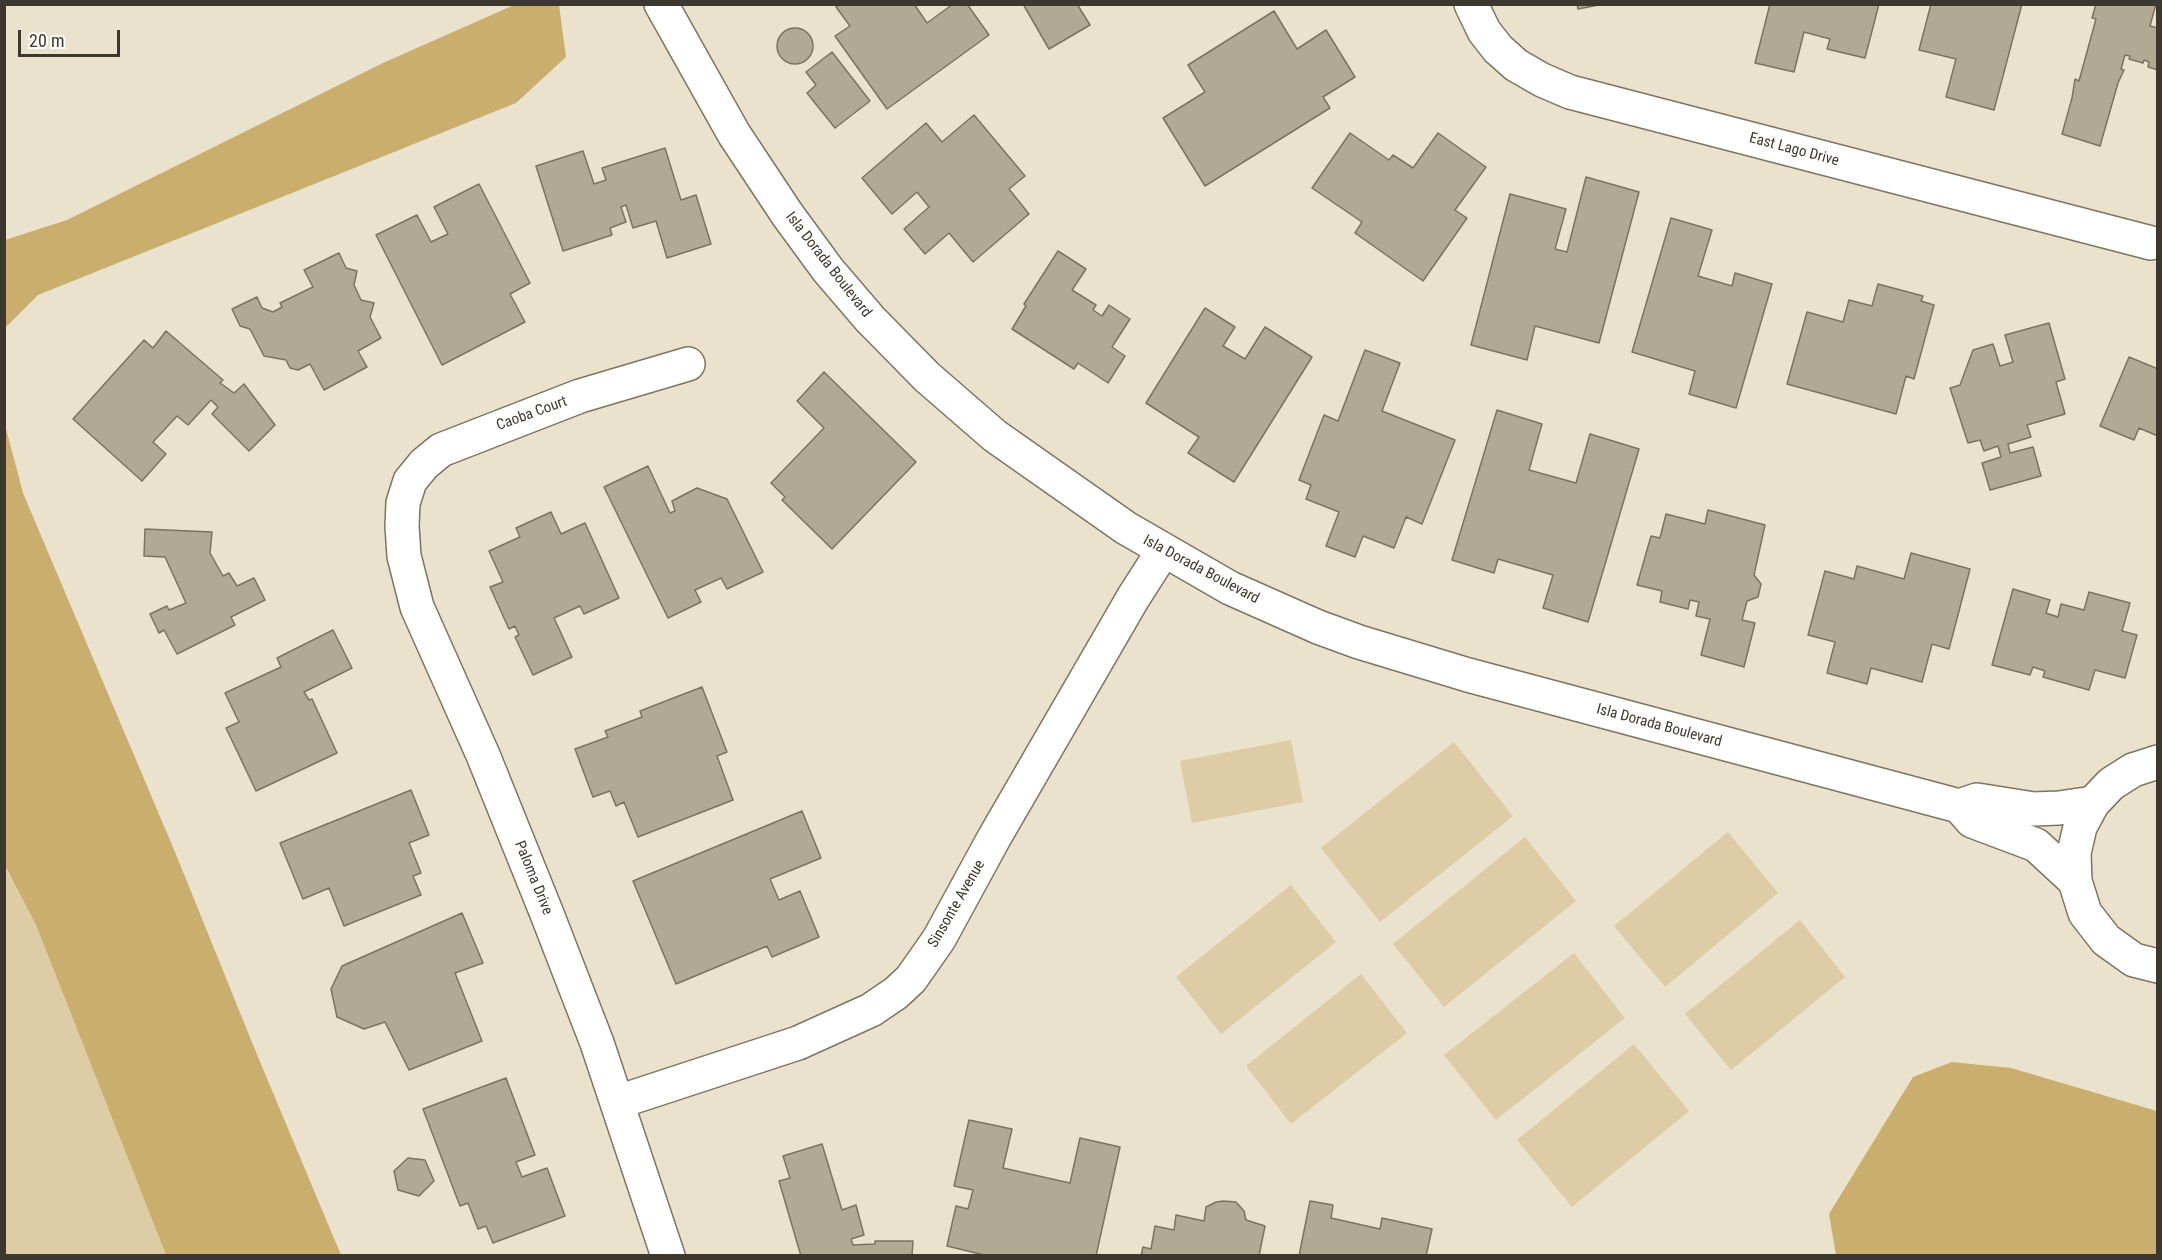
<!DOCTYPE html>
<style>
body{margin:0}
#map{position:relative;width:2162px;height:1260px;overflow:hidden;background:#ebe2cd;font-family:"Roboto Condensed",sans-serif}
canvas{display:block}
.frame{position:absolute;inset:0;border:6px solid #3c3830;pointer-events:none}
.scale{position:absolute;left:18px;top:30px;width:102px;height:27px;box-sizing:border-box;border:3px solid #3c3830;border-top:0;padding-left:8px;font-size:18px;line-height:21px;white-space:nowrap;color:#3c3830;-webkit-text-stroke:4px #fff;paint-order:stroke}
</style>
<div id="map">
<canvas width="2162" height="1260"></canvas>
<div class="frame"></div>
<div class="scale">20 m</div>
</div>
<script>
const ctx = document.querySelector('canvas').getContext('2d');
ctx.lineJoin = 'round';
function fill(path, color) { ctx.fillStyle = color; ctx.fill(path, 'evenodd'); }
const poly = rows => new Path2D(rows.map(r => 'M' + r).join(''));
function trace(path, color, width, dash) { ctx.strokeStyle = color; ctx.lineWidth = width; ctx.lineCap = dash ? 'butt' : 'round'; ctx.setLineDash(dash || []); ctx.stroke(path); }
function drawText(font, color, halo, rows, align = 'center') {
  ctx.font = font + ' "Roboto Condensed",sans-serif'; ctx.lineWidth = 6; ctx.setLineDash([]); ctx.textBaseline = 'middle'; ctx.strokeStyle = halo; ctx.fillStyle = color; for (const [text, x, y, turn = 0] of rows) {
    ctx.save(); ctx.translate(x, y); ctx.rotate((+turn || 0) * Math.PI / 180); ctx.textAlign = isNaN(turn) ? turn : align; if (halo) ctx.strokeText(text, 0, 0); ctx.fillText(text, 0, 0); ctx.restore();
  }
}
fill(poly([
 [1291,740,1303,802,1192,823,1180,761],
 [1454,742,1513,816,1380,922,1321,848],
 [1728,832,1778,893,1665,987,1614,926],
 [1525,837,1576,901,1444,1007,1393,944],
 [4,866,36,925,166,1255,5,1255],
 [1291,885,1336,942,1221,1034,1176,977],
 [1800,920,1845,977,1731,1070,1685,1014],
 [1574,953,1625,1018,1496,1120,1444,1055],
 [1361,974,1407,1033,1291,1124,1246,1066],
 [1634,1044,1689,1111,1572,1207,1517,1140]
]), '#ddcca5');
fill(poly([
 [514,5,559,5,566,57,516,103,38,295,5,328,5,240,67,220,383,63],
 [5,425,23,493,175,852,258,1057,341,1255,166,1255,36,925,5,866],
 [1952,1062,2011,1068,2157,1111,2157,1255,1836,1255,1829,1214,1913,1077]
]), '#c9ae6e');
const building = poly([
 [840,4,914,4,927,23,953,4,967,4,989,35,887,109,835,36,850,26,836,7,840,4],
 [1023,4,1077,4,1090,25,1049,49,1023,4],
 [1577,4,1604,4,1578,9,1577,4],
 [1770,4,1879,4,1865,58,1827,49,1830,39,1804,32,1794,72,1755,63,1770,4],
 [1931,4,2022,4,1994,110,1946,97,1956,59,1919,50,1931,4],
 [2096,4,2156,4,2150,26,2158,28,2158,70,2148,67,2149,62,2144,60,2143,63,2129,59,2130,56,2125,55,2121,69,2124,70,2118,83,2100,146,2062,134,2072,98,2075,79,2079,81,2096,19,2092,18,2096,4],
 [1274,11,1297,49,1326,30,1355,77,1323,97,1330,108,1205,186,1163,118,1205,92,1188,65,1274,11],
 '777 46a18 18 0 1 1 36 0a18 18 0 1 1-36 0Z',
 [832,52,870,101,835,128,807,93,816,85,806,72,832,52],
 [974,115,1025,176,1009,189,1029,214,973,262,949,233,925,254,904,229,929,207,917,192,892,214,862,178,926,123,942,142,974,115],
 [1350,133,1389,160,1393,155,1413,168,1438,133,1486,167,1455,210,1467,218,1423,281,1355,233,1362,222,1312,188,1350,133],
 [665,148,681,200,696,195,711,244,667,258,656,221,633,228,626,205,621,207,626,222,610,228,612,235,563,251,536,166,583,151,594,184,606,180,602,168,665,148],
 [1586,177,1639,192,1599,343,1535,326,1527,360,1471,345,1510,194,1566,209,1555,249,1567,252,1586,177],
 [479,184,530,283,510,294,525,322,442,365,376,235,417,215,431,242,448,234,434,207,479,184],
 [1671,218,1712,230,1698,276,1732,286,1735,273,1772,284,1736,408,1689,394,1695,371,1632,352,1671,218],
 [1058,251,1086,269,1072,290,1096,305,1093,310,1102,316,1109,305,1130,319,1112,347,1125,356,1108,383,1078,363,1074,369,1012,329,1026,306,1024,304,1058,251],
 [339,253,346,268,357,271,354,285,361,300,374,303,370,317,381,338,358,351,367,367,324,390,310,364,298,370,290,368,286,360,264,356,250,329,240,326,232,309,257,297,262,308,273,312,282,307,280,303,313,287,304,270,339,253],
 [1878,284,1923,296,1921,301,1934,305,1914,379,1906,376,1896,414,1787,384,1807,312,1843,322,1849,300,1872,306,1878,284],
 [1205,308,1235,327,1223,346,1245,359,1265,327,1312,357,1234,482,1188,453,1199,437,1146,403,1205,308],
 [2049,323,2065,379,2056,382,2065,414,2027,425,2031,437,2008,444,2010,453,2033,447,2041,476,1990,490,1982,463,2001,457,1998,446,1984,451,1980,440,1968,443,1950,388,1960,385,1973,350,1993,344,2000,366,2013,362,2005,335,2049,323],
 [166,331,223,380,220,383,234,393,244,384,275,425,249,451,212,414,218,407,211,400,188,425,177,416,153,442,166,454,142,481,73,419,144,340,153,348,166,331],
 [1365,350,1400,363,1382,411,1455,440,1422,524,1406,517,1394,548,1363,536,1355,557,1326,546,1339,512,1306,499,1311,485,1299,480,1324,415,1338,421,1365,350],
 [2129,357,2158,369,2158,436,2139,428,2134,440,2100,426,2129,357],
 [824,372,916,462,832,549,782,500,785,497,771,483,824,428,797,401,824,372],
 [1497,410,1542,424,1529,470,1576,483,1590,434,1639,449,1588,622,1543,608,1553,575,1498,559,1494,573,1452,560,1497,410],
 [648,466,670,513,675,511,672,501,697,488,727,499,763,572,727,589,721,578,695,590,701,602,668,618,604,487,648,466],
 [1708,510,1765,525,1754,575,1761,584,1758,597,1747,601,1742,620,1755,623,1744,667,1701,655,1710,619,1696,616,1699,602,1690,600,1688,609,1660,602,1662,591,1637,585,1651,536,1660,538,1666,514,1705,524,1708,510],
 [551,512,561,534,585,523,619,598,584,614,580,606,554,618,572,657,533,675,515,637,519,635,515,626,509,629,490,587,503,582,489,551,520,537,516,528,551,512],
 [145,529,212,532,210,553,223,576,229,573,237,586,254,578,265,600,231,617,235,625,177,654,164,630,159,633,150,614,167,606,169,610,186,603,165,557,144,556,145,529],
 [1911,553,1970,569,1949,649,1932,644,1922,682,1871,668,1867,684,1827,673,1835,642,1808,635,1825,571,1854,579,1857,566,1904,579,1911,553],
 [2013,589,2050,600,2046,613,2058,617,2061,604,2084,610,2089,592,2130,603,2122,631,2137,635,2125,678,2095,670,2089,690,2043,677,2045,671,2033,667,2030,675,1992,665,2013,589],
 [333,630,352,668,304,692,309,700,312,699,337,753,256,791,226,728,239,722,225,693,281,667,277,658,333,630],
 [702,687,727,752,717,756,733,800,638,837,624,802,616,806,610,791,593,797,575,749,608,737,605,731,642,717,640,711,702,687],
 [411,790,429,835,409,843,421,873,413,876,421,895,344,926,329,888,303,899,280,843,411,790],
 [802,811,821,858,770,879,779,900,800,891,819,937,772,957,767,946,676,984,633,881,802,811],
 [462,913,483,963,455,973,482,1041,409,1070,385,1022,364,1029,337,1017,331,989,342,966,462,913],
 [506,1078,535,1155,516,1162,522,1177,547,1168,565,1216,493,1243,486,1226,478,1229,468,1203,460,1206,423,1109,506,1078],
 [969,1120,1012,1129,1003,1168,1070,1183,1080,1138,1120,1147,1096,1256,988,1256,947,1246,956,1206,968,1209,973,1190,954,1186,969,1120],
 [822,1144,842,1210,856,1205,864,1235,851,1239,853,1245,875,1244,875,1241,913,1241,912,1256,801,1256,779,1181,790,1178,783,1156,822,1144],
 [408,1158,425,1160,434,1181,419,1196,398,1190,394,1171,408,1158],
 [1224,1201,1236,1202,1244,1211,1246,1220,1265,1226,1259,1256,1141,1256,1143,1247,1151,1249,1155,1226,1174,1230,1176,1215,1204,1221,1206,1207,1216,1202,1224,1201],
 [1310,1201,1333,1205,1331,1218,1380,1229,1382,1218,1432,1229,1426,1256,1299,1256,1310,1201]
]);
fill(building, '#b2a995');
trace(building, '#7b7360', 1.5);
const street = poly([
 [661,4,734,134,787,214,828,270,870,319,927,377,995,436,1126,528,1230,588,1318,627,1359,642,1468,675,1959,806,1972,821,2036,845,2075,881],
 [1471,4,1484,31,1498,49,1516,65,1542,80,1570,92,2151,243],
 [1959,806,1977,800,2034,809,2059,808,2093,803],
 [618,1102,798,1043,871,1010,896,993,911,979,939,939,994,838,1133,598,1163,551],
 [668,1256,597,1043,547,914,483,755,417,607,404,556,402,526,403,503,410,481,424,464,441,450,580,396,688,364]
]);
const secondary = poly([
 [2158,762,2133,770,2111,784,2093,803,2080,827,2074,853,2075,881,2085,913,2106,940,2134,960,2158,966]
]);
trace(street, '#7d7562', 36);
trace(secondary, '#7d7562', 36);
trace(street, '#fff', 33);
trace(secondary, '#fff', 33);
drawText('15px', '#3c3830', '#fff', [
 ["East Lago Drive",1794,150,15],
 ["Isla Dorada Boulevard",828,265,52],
 ["Caoba Court",532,414,-20],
 ["Isla Dorada Boulevard",1201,570,28],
 ["Isla Dorada Boulevard",1659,726,15],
 ["Paloma Drive",533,878,68],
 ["Sinsonte Avenue",957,904,-60]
]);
</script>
